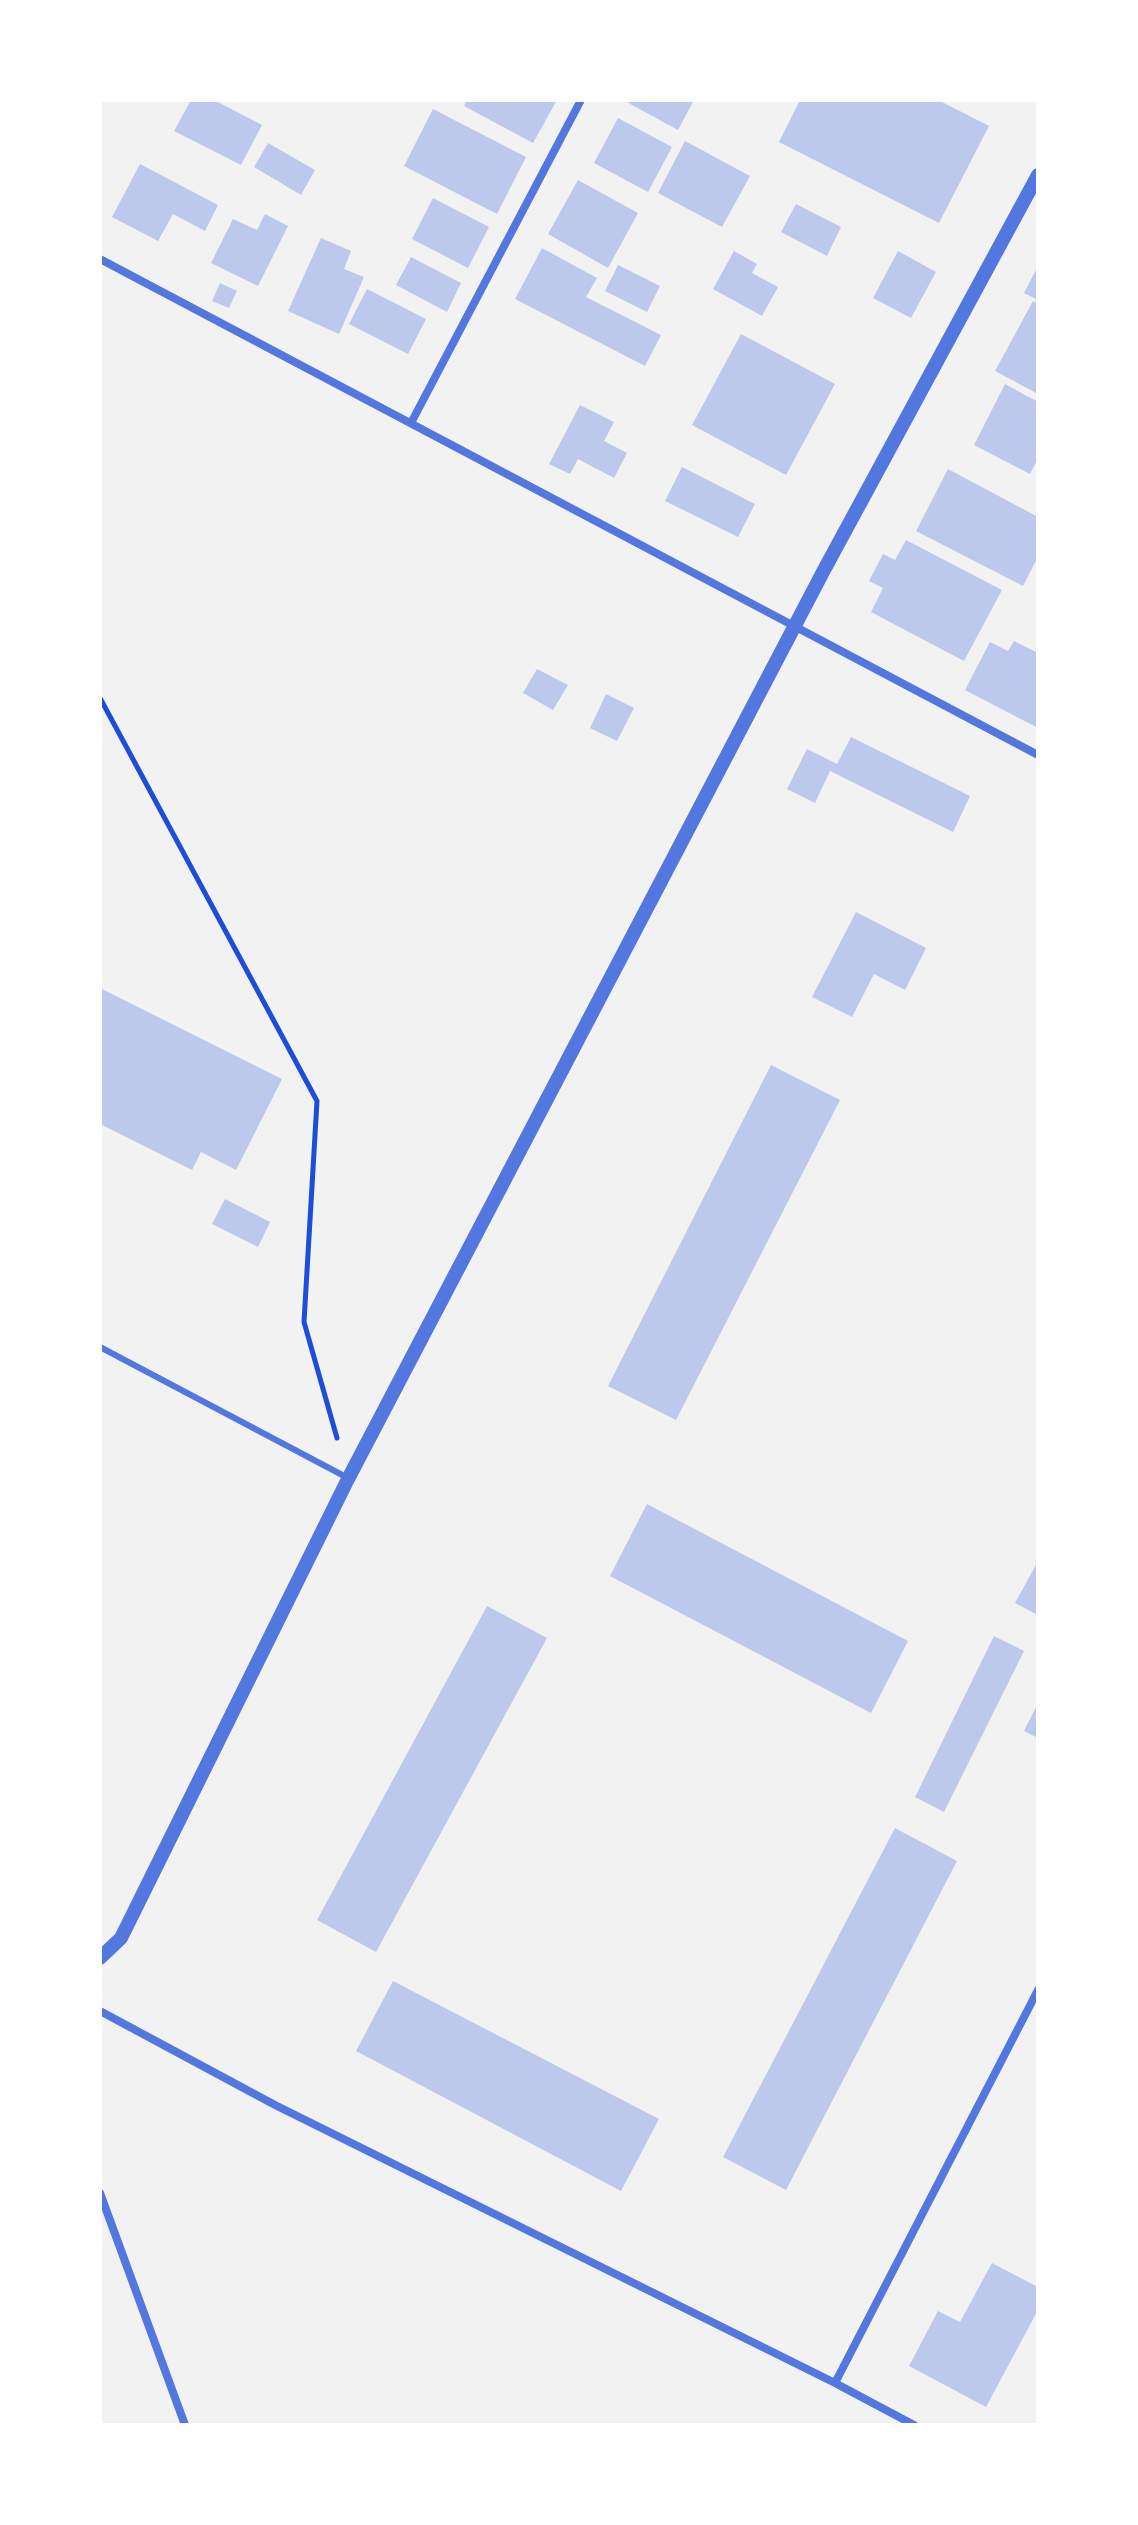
<!DOCTYPE html>
<style>
body{margin:0}
#map{position:relative;width:1138px;height:2525px;overflow:hidden;background:#f2f2f2;font-family:Roboto,sans-serif}
canvas{display:block}
.frame{position:absolute;inset:0;border:102px solid #fff;pointer-events:none}
</style>
<div id="map">
<canvas width="1138" height="2525"></canvas>
<div class="frame"></div>
</div>
<script>
const ctx = document.querySelector('canvas').getContext('2d');
ctx.lineJoin = 'round';
function fill(path, color) { ctx.fillStyle = color; ctx.fill(path, 'evenodd'); }
const poly = rows => new Path2D(rows.map(r => 'M' + r).join(''));
function trace(path, color, width, dash) { ctx.strokeStyle = color; ctx.lineWidth = width; ctx.lineCap = dash ? 'butt' : 'round'; ctx.setLineDash(dash || []); ctx.stroke(path); }
fill(poly([
 [191,100,214,100,262,125,241,165,174,131],
 [467,100,557,100,533,143,464,106],
 [623,100,694,100,678,130],
 [800,100,938,100,989,126,939,223,779,142],
 [433,109,526,157,497,214,404,166],
 [618,118,672,147,648,192,594,163],
 [685,141,750,176,722,227,658,193],
 [268,143,315,170,301,195,254,167],
 [140,164,218,205,205,231,173,214,158,241,112,217],
 [578,180,638,213,608,268,548,234],
 [433,198,489,227,468,268,412,239],
 [796,204,841,227,827,256,781,232],
 [265,214,288,226,258,286,211,263,233,219,257,230],
 [321,238,351,251,344,269,364,277,339,334,288,311],
 [542,248,597,278,586,297,661,335,645,366,515,299],
 [734,251,757,264,752,273,778,287,762,316,713,289],
 [898,251,936,272,911,318,873,298],
 [411,257,461,283,447,312,396,285],
 [618,265,660,286,647,312,605,291],
 [1038,266,1038,300,1024,293],
 [220,283,237,291,229,308,212,301],
 [367,289,426,319,408,354,349,324],
 [1033,301,1038,304,1038,394,995,371],
 [741,334,835,384,786,475,692,425],
 [1005,384,1038,402,1038,458,1030,474,974,445],
 [580,405,614,422,604,441,627,453,614,478,578,459,570,474,549,464],
 [682,467,755,504,738,537,665,501],
 [948,469,1038,517,1038,557,1023,586,916,531],
 [906,540,1002,590,964,661,871,612,883,588,869,581,883,554,895,560],
 [1014,641,1038,653,1038,728,965,690,990,642,1008,651],
 [537,669,568,685,553,710,523,693],
 [606,694,634,708,617,741,590,728],
 [851,737,970,796,953,832,830,771,815,803,787,789,807,749,837,764],
 [856,912,926,948,905,990,874,974,852,1017,812,997],
 [100,988,282,1079,236,1170,201,1152,192,1170,100,1124],
 [771,1065,840,1100,676,1420,608,1386],
 [225,1199,270,1222,258,1247,212,1224],
 [647,1504,908,1641,871,1713,610,1576],
 [1038,1561,1038,1615,1015,1603],
 [487,1606,547,1638,376,1952,317,1920],
 [994,1636,1024,1651,944,1812,915,1797],
 [1038,1703,1038,1738,1024,1731],
 [895,1828,957,1861,786,2190,723,2157],
 [393,1981,659,2119,621,2191,356,2051],
 [992,2263,1038,2287,1038,2310,986,2407,909,2366,938,2311,960,2322]
]), '#bdc9ec');
trace(poly([
 [100,698,317,1101,304,1322,337,1438]
]), '#1d4ed8', 5);
trace(poly([
 [100,1347,348,1478]
]), '#5277de', 6);
trace(poly([
 [100,259,1038,755],
 [411,423,581,100],
 [100,2011,275,2105,835,2383,914,2425],
 [100,2193,185,2425],
 [835,2383,1038,1990]
]), '#5277de', 8);
trace(poly([
 [100,1958,121,1938,348,1479,824,570,1038,175]
]), '#5277de', 14);
</script>
